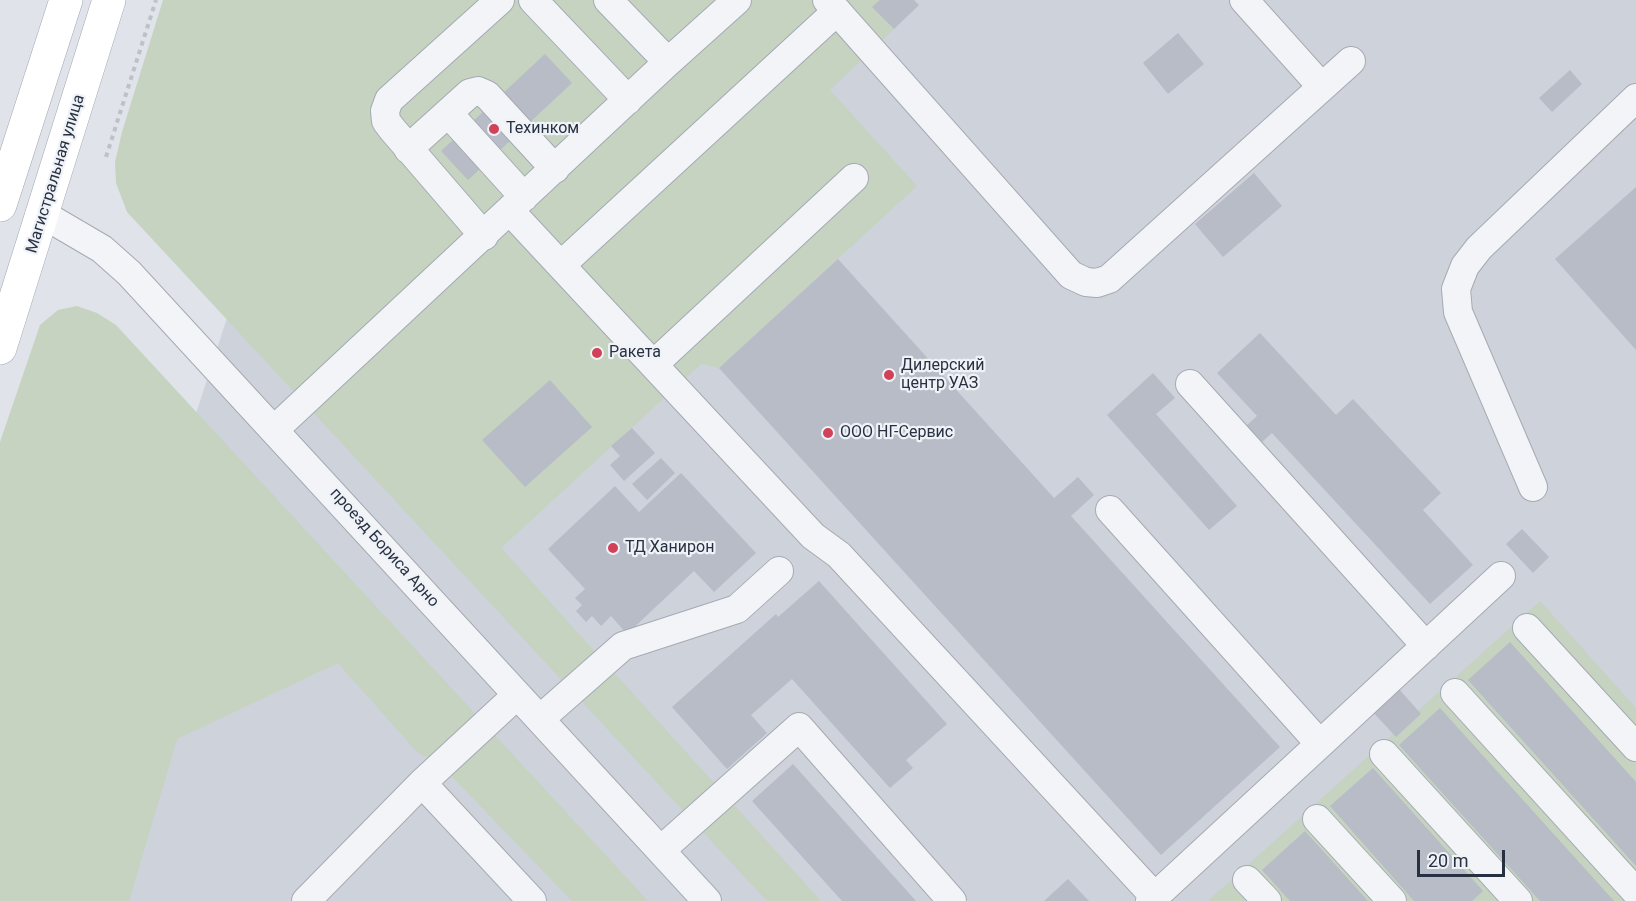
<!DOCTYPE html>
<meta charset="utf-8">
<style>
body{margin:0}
#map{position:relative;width:1636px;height:901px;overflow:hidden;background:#e0e3e9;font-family:Roboto,sans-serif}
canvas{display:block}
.scale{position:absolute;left:1417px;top:850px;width:88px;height:27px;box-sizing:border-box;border:3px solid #283141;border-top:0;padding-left:8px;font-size:18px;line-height:21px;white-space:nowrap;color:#283141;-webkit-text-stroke:4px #eff2f7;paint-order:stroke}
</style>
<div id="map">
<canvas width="1636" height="901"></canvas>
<div class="scale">20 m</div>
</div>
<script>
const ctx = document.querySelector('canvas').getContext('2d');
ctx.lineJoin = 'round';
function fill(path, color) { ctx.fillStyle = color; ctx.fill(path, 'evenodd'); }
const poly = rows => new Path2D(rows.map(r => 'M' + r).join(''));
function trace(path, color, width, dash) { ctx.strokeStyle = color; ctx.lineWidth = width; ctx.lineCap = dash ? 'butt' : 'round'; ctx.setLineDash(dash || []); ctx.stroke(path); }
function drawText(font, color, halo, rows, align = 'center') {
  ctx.font = font + ' Roboto,sans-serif'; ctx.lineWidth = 4.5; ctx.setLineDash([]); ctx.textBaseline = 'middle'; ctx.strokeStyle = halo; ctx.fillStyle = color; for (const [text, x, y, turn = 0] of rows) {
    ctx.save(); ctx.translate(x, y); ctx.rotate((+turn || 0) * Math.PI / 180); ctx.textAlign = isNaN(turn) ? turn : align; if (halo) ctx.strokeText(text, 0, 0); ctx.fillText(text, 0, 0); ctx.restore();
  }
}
fill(poly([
 [330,0,1636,0,1636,901,38,901]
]), '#ced2db');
fill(poly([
 [163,0,880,0,873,7,894,29,830,90,917,186,719,368,701,364,501,548,821,901,767,901,127,212,116,183,115,162,122,132],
 [77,306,97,313,116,325,648,901,572,901,441,765,417,752,338,663,177,739,129,901,0,901,0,442,40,325,58,310],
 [1540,601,1636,708,1636,901,1208,901,1393,734,1396,737,1421,715,1418,711]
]), '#c5d3c0');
fill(poly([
 [880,0,914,0,919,5,894,29,872,7],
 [1178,33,1204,64,1168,94,1143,63],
 [545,54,572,83,468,180,441,151],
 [1570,70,1582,84,1552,112,1539,98],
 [1254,173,1282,206,1223,257,1195,224],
 [1636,187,1636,350,1555,259],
 [838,259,1054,498,1078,477,1094,495,1071,516,1280,747,1161,855,719,368],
 [1260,333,1336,415,1353,399,1441,493,1423,510,1473,565,1430,604,1272,433,1262,442,1246,426,1257,416,1217,373],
 [1153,373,1175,398,1156,414,1237,506,1209,530,1107,415],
 [550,380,592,427,525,487,482,440],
 [632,428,655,453,624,481,610,465,620,456,611,446],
 [661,458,675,473,647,500,632,484],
 [681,473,756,553,714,592,694,571,627,634,611,616,601,626,592,616,586,622,576,611,582,605,575,598,585,589,548,549,615,486,639,512],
 [1522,529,1549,557,1533,573,1506,544],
 [819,581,947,724,906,760,913,768,890,788,792,679,751,715,767,733,727,769,672,707,776,614,778,617],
 [1510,642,1636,782,1636,866,1468,680],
 [1399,689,1421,714,1396,737,1373,712],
 [1440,708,1614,901,1540,901,1399,745],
 [793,764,916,901,842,901,752,801],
 [1373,768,1483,891,1472,901,1414,901,1330,806],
 [1305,831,1368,901,1290,901,1262,870],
 [1068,879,1089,901,1044,901]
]), '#b7bcc6');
const minor = poly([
 [533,0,628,100],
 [827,0,1071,275,1086,282,1097,283,1109,279,1351,61],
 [1244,0,1322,87],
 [668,62,737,0],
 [448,113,524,197],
 [408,149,470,93,478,91,487,95,555,169],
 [510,211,813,536,839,555,1155,897],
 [44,215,102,249,129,273,707,901],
 [484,236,392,129,386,121,385,111,389,100,500,0],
 [561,265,837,11],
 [654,364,854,178],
 [1190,384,1426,646],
 [275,429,668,62,608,0],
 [1533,487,1458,312,1456,289,1465,266,1479,248,1636,98],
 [1110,510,1320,744,1150,901],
 [1527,628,1636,747],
 [1455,693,1636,892],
 [540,719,623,646,737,609,779,571],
 [1320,744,1501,576],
 [1384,754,1518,901],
 [422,783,532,901],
 [1317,819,1392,901],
 [661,850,799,727,952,901],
 [1247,880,1267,901],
 [306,901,422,783,517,695]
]);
const major = poly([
 [0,205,66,0],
 [0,348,109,0]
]);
trace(minor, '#a5aab3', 30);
trace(major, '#9fa8b5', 34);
trace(poly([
 [106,157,156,0]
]), '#bdc1c8', 4, [4.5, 4.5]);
trace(minor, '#f2f4f7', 28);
trace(major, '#fff', 33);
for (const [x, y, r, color] of [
 [494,129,6,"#d14157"],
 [597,353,6,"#d14157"],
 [889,375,6,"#d14157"],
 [828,433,6,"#d14157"],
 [613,548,6,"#d14157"]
]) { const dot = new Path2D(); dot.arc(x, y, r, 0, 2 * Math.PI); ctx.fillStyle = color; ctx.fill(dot); trace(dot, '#eff2f7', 2); }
drawText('16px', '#283141', '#eff2f7', [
 ["Техинком",506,129],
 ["Ракета",609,353],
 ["Дилерский",901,366],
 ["центр УАЗ",901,384],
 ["ООО НГ-Сервис",840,433],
 ["ТД Ханирон",625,548]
], 'left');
drawText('16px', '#283141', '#eff2f7', [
 ["Магистральная улица",56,174,-73],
 ["проезд Бориса Арно",384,548,48]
]);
</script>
